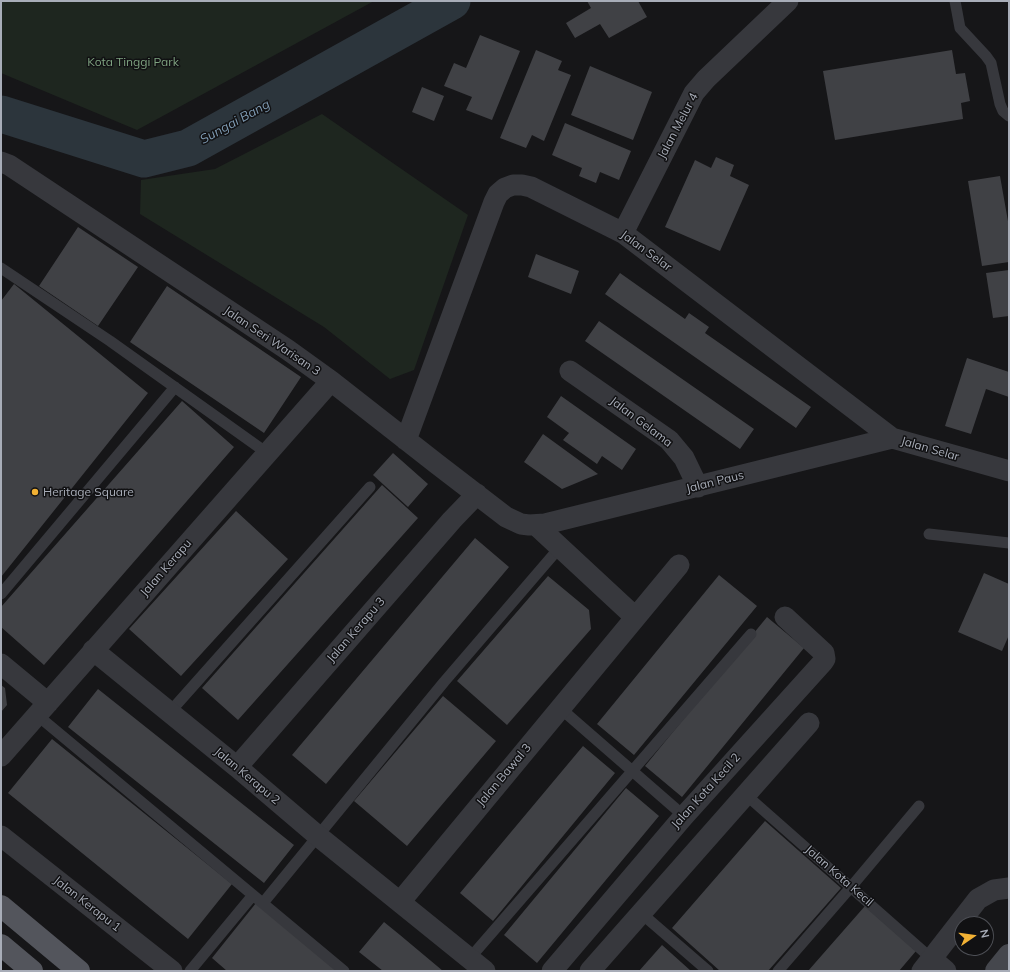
<!DOCTYPE html>
<style>
body{margin:0}
#map{position:relative;width:1010px;height:972px;overflow:hidden;background:#161618;font-family:Mulish,sans-serif}
canvas{display:block}
.frame{position:absolute;inset:0;border:2px solid #a8adb8;pointer-events:none}
.north{position:absolute;left:954px;top:916px;width:40px;height:40px;box-sizing:border-box;background:#111113;border:1px solid #4d4f55;border-radius:50%;rotate:77deg;font-size:11px;font-weight:700;line-height:16px;text-align:center;color:#a8adb8}
.north::after{content:'';display:block;margin:auto;width:14px;height:18px;background:#f2b134;clip-path:polygon(50% 0,100% 100%,50% 72%,0 100%)}
</style>
<div id="map">
<canvas width="1010" height="972"></canvas>
<div class="frame"></div>
<div class="north">N</div>
</div>
<script>
const ctx = document.querySelector('canvas').getContext('2d');
ctx.lineJoin = 'round';
function fill(path, color) { ctx.fillStyle = color; ctx.fill(path, 'evenodd'); }
const poly = rows => new Path2D(rows.map(r => 'M' + r).join(''));
function trace(path, color, width, dash) { ctx.strokeStyle = color; ctx.lineWidth = width; ctx.lineCap = dash ? 'butt' : 'round'; ctx.setLineDash(dash || []); ctx.stroke(path); }
function drawText(font, color, halo, rows, align = 'center') {
  ctx.font = font + ' Mulish,sans-serif'; ctx.lineWidth = 3; ctx.setLineDash([]); ctx.textBaseline = 'middle'; ctx.strokeStyle = halo; ctx.fillStyle = color; for (const [text, x, y, turn = 0] of rows) {
    ctx.save(); ctx.translate(x, y); ctx.rotate((+turn || 0) * Math.PI / 180); ctx.textAlign = isNaN(turn) ? turn : align; if (halo) ctx.strokeText(text, 0, 0); ctx.fillText(text, 0, 0); ctx.restore();
  }
}
fill(poly([
 [1,1,374,1,137,130,1,73],
 [322,114,468,215,414,370,390,379,324,327,140,214,141,180,215,169]
]), '#1e261f');
trace(poly([
 [1,114,144,159,188,148,452,1]
]), '#2c353c', 37);
fill(poly([
 [587,1,638,1,647,17,609,38,600,24,575,38,566,23,591,8],
 [480,35,520,51,492,120,466,110,472,97,444,86,454,63,466,68],
 [536,50,562,61,558,70,571,75,544,141,532,135,526,148,500,138],
 [952,50,956,74,965,73,970,101,961,103,963,119,835,140,823,71],
 [590,66,652,92,633,140,571,115],
 [422,87,444,96,434,121,412,112],
 [565,123,631,151,619,180,600,172,596,183,579,176,582,168,552,155],
 [716,157,734,165,730,176,749,185,720,251,665,227,695,160,711,168],
 [1000,176,1009,227,1009,262,982,266,968,181],
 [78,227,138,267,98,326,39,286],
 [536,254,579,271,571,294,528,277],
 [1009,270,1009,316,993,318,986,273],
 [620,273,685,319,689,313,709,327,705,333,811,407,796,428,605,294],
 [14,284,148,393,1,577,1,301],
 [167,286,301,377,264,433,130,342],
 [599,321,754,429,740,449,585,341],
 [967,358,1009,372,1009,397,986,389,971,434,945,426],
 [561,396,636,449,622,470,602,456,597,464,563,440,569,433,547,417],
 [182,401,234,447,44,665,1,627,1,607],
 [543,434,598,474,562,489,524,462],
 [393,453,428,484,408,507,373,475],
 [382,485,418,518,238,720,202,688],
 [236,511,288,559,181,676,129,629],
 [475,538,509,567,326,784,292,755],
 [984,573,1009,584,1009,635,1002,651,958,632],
 [719,575,757,606,634,755,597,724],
 [548,576,589,610,591,629,507,725,457,681],
 [767,617,804,648,682,797,645,766],
 [1,685,5,688,7,705,1,712],
 [98,689,294,845,264,883,68,727],
 [443,696,496,741,407,846,354,801],
 [52,739,232,884,188,939,8,793],
 [583,746,615,773,493,921,460,893],
 [626,788,659,816,537,963,504,935],
 [765,821,841,888,768,971,720,971,672,928],
 [256,903,339,971,227,971,212,958],
 [865,906,916,951,899,971,808,971],
 [384,922,400,935,443,971,383,971,359,952],
 [662,945,691,971,639,971]
]), '#404145');
trace(poly([
 [955,1,960,28,986,56,991,63,1000,104,1003,111,1009,116],
 [1,268,110,341,267,453],
 [929,534,1009,543],
 [1,594,175,387],
 [560,708,684,816],
 [169,713,370,487],
 [37,715,344,971],
 [745,794,932,959],
 [263,903,444,682,560,547],
 [641,913,708,971],
 [470,958,751,634],
 [190,971,253,895],
 [778,971,851,887,919,806]
]), '#37383d', 11);
trace(poly([
 [1,162,9,165,288,350,331,381,437,464,506,517,521,524,529,525,545,524,892,438],
 [623,233,694,93,706,79,788,1],
 [570,371,669,440,684,458,698,487],
 [406,440,494,202,498,194,505,188,513,185,522,185,531,187,623,233,892,438,1009,471],
 [537,526,635,617],
 [93,650,237,767,318,836,485,971],
 [1,664,48,703],
 [1,756,331,381],
 [237,767,452,520,477,494],
 [1,836,172,971],
 [400,902,679,565],
 [932,959,946,971],
 [552,971,684,816,823,662,825,659,824,653,785,617],
 [590,971,809,723],
 [922,971,978,899,994,890,1009,888]
]), '#37383d', 21);
trace(poly([
 [996,971,1009,955]
]), '#45474d', 22);
trace(poly([
 [1,906,79,971],
 [1,945,32,971]
]), '#53555c', 22);
for (const [x, y, r, color] of [
 [35,492,4,"#f2b134"]
]) { const dot = new Path2D(); dot.arc(x, y, r, 0, 2 * Math.PI); ctx.fillStyle = color; ctx.fill(dot); trace(dot, '#111113', 1.5); }
drawText('12px', '#7fa381', '#111113', [
 ["Kota Tinggi Park",133,62]
]);
drawText('12px', '#a8adb8', '#111113', [
 ["Jalan Melur 4",678,126,-62],
 ["Jalan Selar",646,251,36],
 ["Jalan Seri Warisan 3",272,341,34],
 ["Jalan Gelama",641,422,37],
 ["Jalan Selar",930,449,16],
 ["Jalan Paus",715,482,-14],
 ["Jalan Kerapu",166,568,-49],
 ["Jalan Kerapu 3",356,630,-49],
 ["Jalan Bawal 3",504,775,-50],
 ["Jalan Kerapu 2",247,776,40],
 ["Jalan Kota Kecil 2",706,791,-48],
 ["Jalan Kota Kecil",839,876,41],
 ["Jalan Kerapu 1",87,904,38]
]);
drawText('12px', '#a8adb8', '#111113', [
 ["Heritage Square",43,492]
], 'left');
drawText('italic 13px', '#7f9bb3', '#111113', [
 ["Sungai Bang",235,122,-29]
]);
</script>
